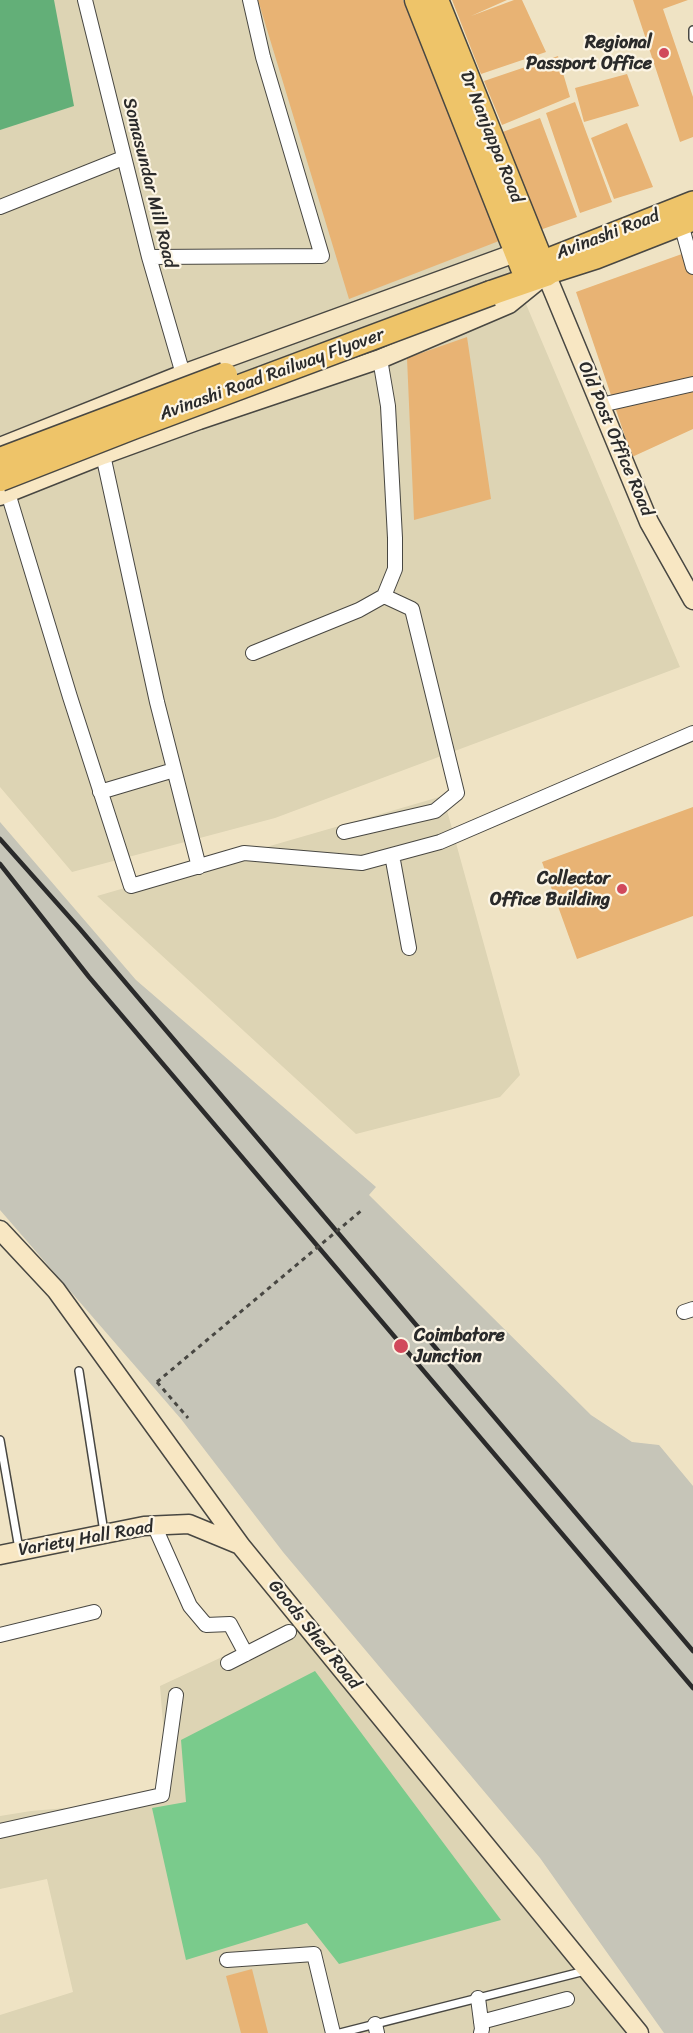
<!DOCTYPE html>
<style>
body{margin:0}
canvas{display:block;background:#efe3c4}
</style>
<canvas width="693" height="2033"></canvas>
<script>
const ctx = document.querySelector('canvas').getContext('2d');
ctx.lineJoin = 'round';
function fill(path, color) { ctx.fillStyle = color; ctx.fill(path, 'evenodd'); }
const poly = rows => new Path2D(rows.map(r => 'M' + r).join(''));
function trace(path, color, width, dash) { ctx.strokeStyle = color; ctx.lineWidth = width; ctx.lineCap = dash ? 'butt' : 'round'; ctx.setLineDash(dash || []); ctx.stroke(path); }
function drawText(font, color, halo, rows, align = 'center') {
  ctx.font = font + ' Sriracha,sans-serif'; ctx.lineWidth = 4.5; ctx.setLineDash([]); ctx.textBaseline = 'middle'; ctx.strokeStyle = halo; ctx.fillStyle = color; for (const [text, x, y, turn = 0] of rows) {
    ctx.save(); ctx.translate(x, y); ctx.rotate((+turn || 0) * Math.PI / 180); ctx.textAlign = isNaN(turn) ? turn : align; if (halo) ctx.strokeText(text, 0, 0); ctx.fillText(text, 0, 0); ctx.restore();
  }
}
fill(poly([
 [15,0,397,0,680,667,275,818,72,872,0,787,0,8],
 [443,796,520,1075,500,1097,356,1134,97,896],
 [297,1622,628,2033,0,2033,0,2015,73,1992,47,1879,0,1889,0,1816,31,1811,169,1799,160,1686]
]), '#ddd4b4');
fill(poly([
 [0,822,136,980,376,1187,369,1195,591,1415,632,1442,659,1445,693,1486,693,2033,664,2033,540,1858,283,1552,181,1419,0,1210]
]), '#c6c5b8');
fill(poly([
 [315,1671,501,1920,339,1964,307,1923,186,1960,152,1808,186,1802,181,1740]
]), '#7acb8c');
fill(poly([
 [0,0,54,0,74,106,0,130]
]), '#63af78');
fill(poly([
 [258,0,403,0,499,241,349,299],
 [452,0,507,0,471,16,514,0,522,0,546,52,481,74],
 [633,0,688,0,663,9,693,97,693,137,680,142],
 [558,56,570,97,502,125,484,81],
 [627,74,639,106,584,122,575,88],
 [575,102,612,202,580,213,546,113],
 [540,118,577,217,537,231,500,133],
 [627,123,653,187,614,199,591,138],
 [693,250,693,429,632,457,576,292],
 [467,337,491,499,414,520,407,358],
 [693,807,693,916,577,959,542,862],
 [252,1969,268,2033,241,2033,226,1976]
]), '#e8b374');
const lane = poly([
 [693,30,693,38],
 [79,1371,104,1532],
 [0,1440,19,1549],
 [340,2033,585,1971]
]);
const street = poly([
 [85,0,149,257,185,381],
 [0,207,123,158],
 [681,224,693,267],
 [149,257,322,256,263,57,250,0],
 [601,405,693,384],
 [103,455,157,702,199,867],
 [8,493,70,697,131,886,244,853,362,863,440,842,693,733],
 [253,653,359,610,384,596,395,569,395,538,388,406,380,359],
 [100,792,174,770],
 [344,832,435,811,457,793,412,609,384,596],
 [392,855,409,948],
 [684,1312,693,1309],
 [154,1525,190,1606,206,1625,230,1624,246,1654],
 [0,1635,94,1612],
 [228,1663,289,1632],
 [0,1831,162,1795,176,1695],
 [227,1960,314,1954,333,2033],
 [478,1998,482,2029,481,2033],
 [481,2022,567,1999],
 [375,2024,377,2033]
]);
const secondary = poly([
 [0,447,183,374,529,248],
 [0,496,103,455,199,420,380,359,509,304,546,274,649,522,693,600],
 [0,1230,56,1290,241,1546,639,2033],
 [0,1555,144,1526,189,1524,240,1545]
]);
const primary = poly([
 [541,262,693,202],
 [546,274,596,258,693,220]
]);
const highway = poly([
 [417,0,523,268],
 [436,0,546,274,491,293]
]);
trace(lane, '#484742', 10);
trace(street, '#484742', 16);
trace(secondary, '#484742', 21);
trace(primary, '#484742', 24);
trace(highway, '#484742', 27);
trace(poly([
 [157,1382,188,1418]
]), '#484742', 3, [4.5, 4.5]);
trace(lane, '#fff', 7);
trace(street, '#fff', 14);
trace(secondary, '#f8e7c3', 18);
trace(primary, '#eec469', 21);
trace(highway, '#eec469', 24);
trace(poly([
 [0,839,80,929,693,1651],
 [0,864,89,977,693,1688]
]), '#2b2b2b', 4.5);
const highwayBridge = poly([
 [0,460,225,375],
 [0,479,133,427,491,293]
]);
trace(highwayBridge, '#484742', 27, []);
trace(poly([
 [157,1382,362,1210]
]), '#484742', 3, [4.5, 4.5]);
trace(highwayBridge, '#eec469', 24);
for (const [x, y, r, color] of [
 [664,53,6,"#d1495b"],
 [622,889,6,"#d1495b"],
 [401,1346,8,"#d1495b"]
]) { const dot = new Path2D(); dot.arc(x, y, r, 0, 2 * Math.PI); ctx.fillStyle = color; ctx.fill(dot); trace(dot, '#fcf5e5', 2); }
drawText('bold 18px', '#2b2b2b', '#fcf5e5', [
 ["Regional",652,43],
 ["Passport Office",652,64],
 ["Collector",610,879],
 ["Office Building",610,900],
 ["Coimbatore",414,1336,"left"],
 ["Junction",414,1357,"left"]
], 'right');
drawText('18px', '#2b2b2b', '#fcf5e5', [
 ["Dr Nanjappa Road",491,137,68],
 ["Somasundar Mill Road",149,183,76],
 ["Avinashi Road",608,235,-21],
 ["Avinashi Road Railway Flyover",272,375,-20],
 ["Old Post Office Road",615,439,67],
 ["Variety Hall Road",86,1539,-10],
 ["Goods Shed Road",314,1635,51]
]);
</script>
